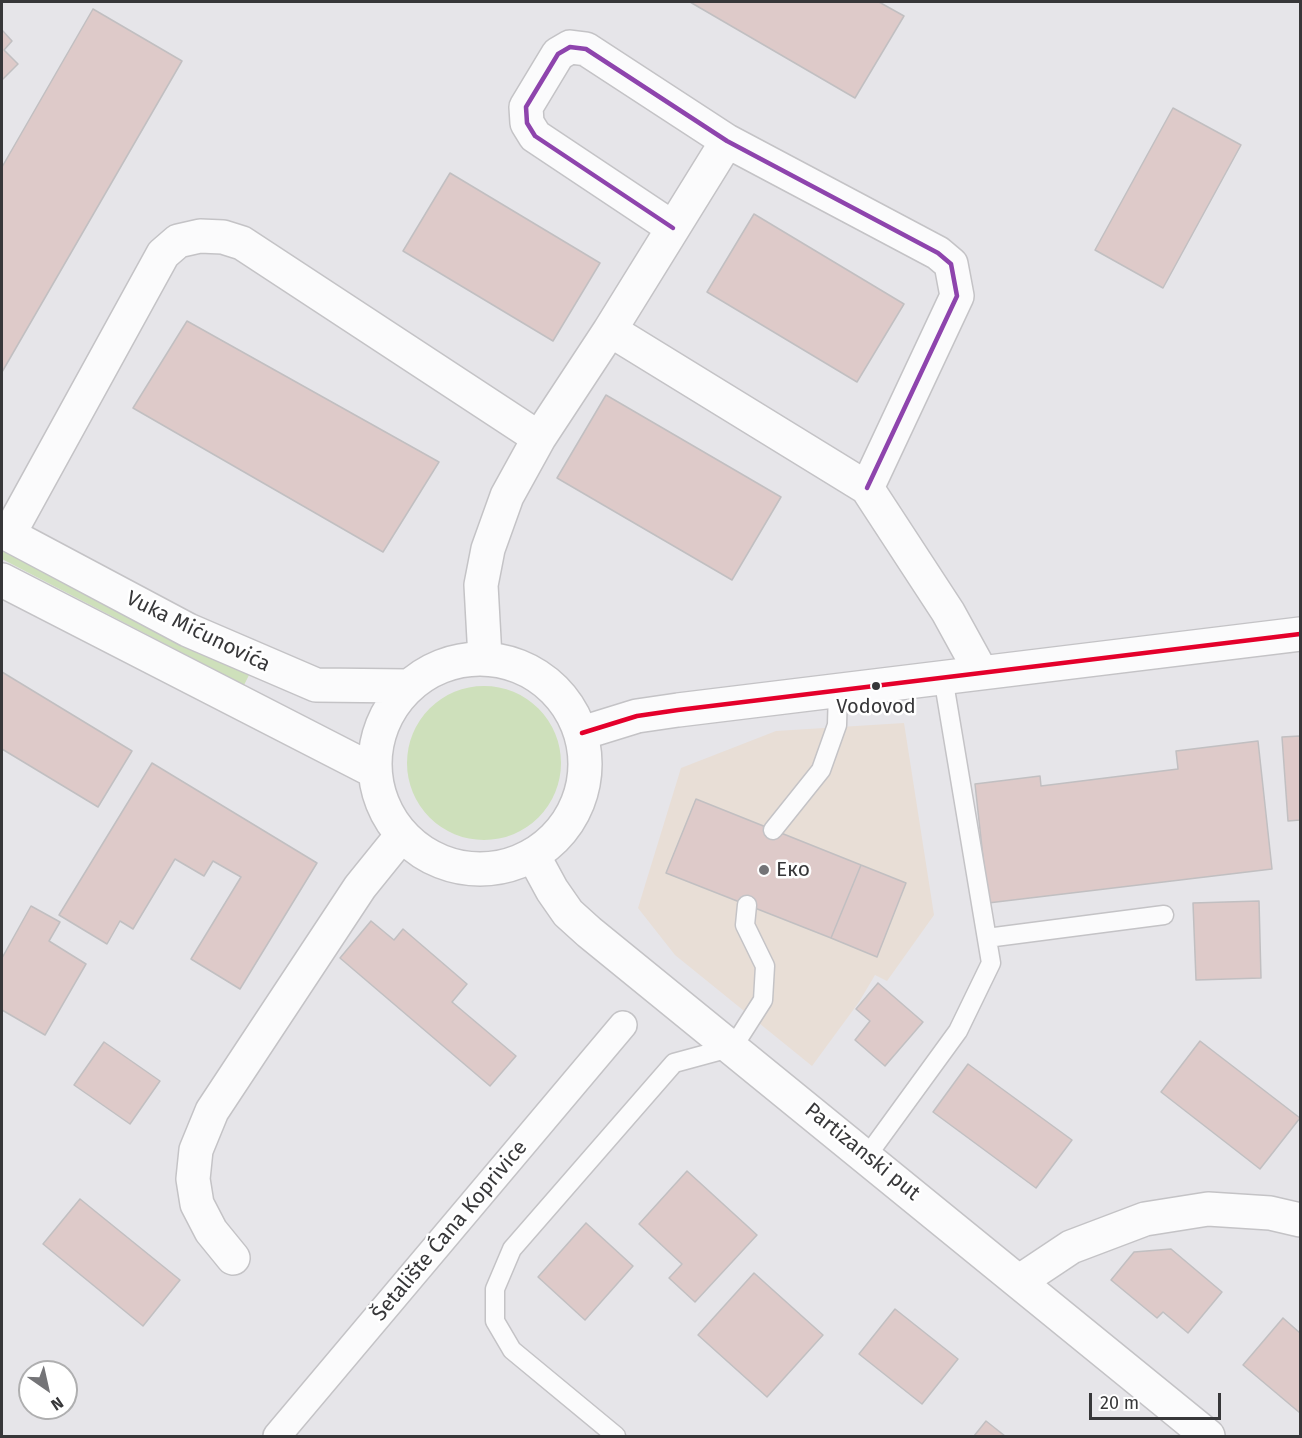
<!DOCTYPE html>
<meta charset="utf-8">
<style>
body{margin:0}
#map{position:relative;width:1302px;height:1438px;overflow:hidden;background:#e6e5e9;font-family:"Fira Sans",sans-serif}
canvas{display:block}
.frame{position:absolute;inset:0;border:3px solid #373739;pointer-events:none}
.north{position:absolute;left:18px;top:1360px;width:60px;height:60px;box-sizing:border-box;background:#fff;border:2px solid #afafb0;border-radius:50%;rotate:146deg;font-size:16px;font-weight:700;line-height:24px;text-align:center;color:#373739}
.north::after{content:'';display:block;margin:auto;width:21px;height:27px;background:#747477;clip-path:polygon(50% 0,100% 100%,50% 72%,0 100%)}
.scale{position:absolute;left:1089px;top:1393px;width:132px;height:27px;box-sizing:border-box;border:3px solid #373739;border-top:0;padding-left:8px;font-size:18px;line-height:21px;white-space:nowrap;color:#373739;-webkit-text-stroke:4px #fff;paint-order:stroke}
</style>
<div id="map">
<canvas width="1302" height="1438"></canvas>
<div class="frame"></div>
<div class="north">N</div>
<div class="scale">20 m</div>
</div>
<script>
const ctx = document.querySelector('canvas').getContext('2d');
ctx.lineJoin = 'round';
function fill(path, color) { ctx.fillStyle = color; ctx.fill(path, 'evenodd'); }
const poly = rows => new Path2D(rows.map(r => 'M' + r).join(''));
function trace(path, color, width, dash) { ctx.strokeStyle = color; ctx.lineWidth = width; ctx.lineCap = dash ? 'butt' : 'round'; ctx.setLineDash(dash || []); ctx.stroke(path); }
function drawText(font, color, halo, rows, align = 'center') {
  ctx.font = font + ' "Fira Sans",sans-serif'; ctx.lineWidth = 5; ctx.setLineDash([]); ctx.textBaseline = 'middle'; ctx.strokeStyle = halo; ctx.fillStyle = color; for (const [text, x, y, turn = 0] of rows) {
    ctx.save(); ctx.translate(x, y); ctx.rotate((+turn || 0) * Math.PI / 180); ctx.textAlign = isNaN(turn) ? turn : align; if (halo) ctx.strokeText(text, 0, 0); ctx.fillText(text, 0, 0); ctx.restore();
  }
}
fill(poly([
 [904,723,934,915,887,981,875,975,859,1002,812,1066,675,955,638,908,681,768,776,731]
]), '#e8ded6');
fill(poly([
 [2,547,249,675,244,685,2,559],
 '407 763a77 77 0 1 1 154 0a77 77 0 1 1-154 0Z'
]), '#cee0bb');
const building = poly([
 [690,2,879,2,904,16,855,98,690,2],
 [93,9,182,61,2,372,2,167,93,9],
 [2,30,12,41,4,50,18,64,2,80,2,30],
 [1173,108,1241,145,1163,288,1095,250,1173,108],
 [450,173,600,263,553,341,403,251,450,173],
 [754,214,904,304,857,382,707,292,754,214],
 [187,321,439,462,383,552,133,408,187,321],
 [606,395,781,497,732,580,557,478,606,395],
 [2,672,132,751,98,807,2,749,2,672],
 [1300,736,1300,820,1288,821,1282,737,1300,736],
 [1258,741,1272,869,988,903,975,784,1040,776,1041,786,1178,769,1176,751,1258,741],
 [152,763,317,863,240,989,191,959,241,877,213,861,204,876,175,859,133,929,120,921,107,944,59,915,152,763],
 [696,799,861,865,831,938,666,873,696,799],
 [861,865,906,883,877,957,831,938,861,865],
 [1259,901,1261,978,1196,980,1193,903,1259,901],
 [31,906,60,922,49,941,86,964,45,1035,2,1010,2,958,31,906],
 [371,921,394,940,403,929,467,984,452,1002,516,1056,490,1086,340,958,371,921],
 [878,983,923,1022,885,1066,855,1040,870,1021,856,1009,878,983],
 [1200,1041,1300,1118,1260,1169,1161,1092,1200,1041],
 [104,1042,160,1081,130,1124,74,1085,104,1042],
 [968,1064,1072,1140,1036,1188,933,1112,968,1064],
 [687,1171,757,1235,695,1302,669,1278,682,1264,639,1224,687,1171],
 [80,1199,180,1280,143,1326,43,1244,80,1199],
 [586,1223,633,1266,585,1320,538,1277,586,1223],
 [1171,1249,1222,1292,1188,1333,1163,1312,1157,1318,1111,1280,1134,1252,1171,1249],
 [754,1273,823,1335,767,1397,698,1335,754,1273],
 [895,1309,958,1359,922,1404,859,1354,895,1309],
 [1283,1318,1300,1333,1300,1413,1243,1365,1283,1318],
 [986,1421,1005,1436,974,1436,986,1421]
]);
fill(building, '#decac9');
trace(building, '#c1bfc1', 1.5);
const service = poly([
 [773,830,821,770,837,725,838,690],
 [987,938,1164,915],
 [867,1156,958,1031,991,963,943,677],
 [616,1436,512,1350,495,1321,495,1289,512,1249,674,1063,733,1047,763,1000,765,966,745,925,747,905]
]);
const pedestrian = poly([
 [277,1436,623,1025]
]);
const minor = poly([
 [673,228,535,136,527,123,526,107,558,54,570,47,586,49,727,141,938,253,951,264,957,296,867,488],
 [610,330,867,488,948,612,981,672],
 [9,534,163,254,178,241,200,236,223,237,242,243,539,438],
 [485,658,481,585,488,549,507,496,539,438,610,330,727,141],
 [233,1258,211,1231,197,1204,193,1179,196,1150,212,1111,360,887,402,835],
 [1020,1281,1071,1247,1145,1219,1208,1209,1270,1213,1300,1220]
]);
const tertiary = poly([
 [533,855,552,890,568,913,589,932,1208,1436]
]);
const secondary = poly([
 [2,531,188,630,316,685,408,686],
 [2,580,374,771],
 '375 764a105 105 0 1 1 210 0a105 105 0 1 1-210 0Z',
 [582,733,637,716,678,710,1300,634]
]);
trace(service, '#c4c3c6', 21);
trace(pedestrian, '#c4c3c6', 30);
trace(minor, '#c4c3c6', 36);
trace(tertiary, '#c4c3c6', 36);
trace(secondary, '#c4c3c6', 36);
trace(service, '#fbfbfc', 18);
trace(pedestrian, '#fbfbfc', 27);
trace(minor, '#fbfbfc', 33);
trace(tertiary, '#fbfbfc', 33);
trace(secondary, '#fbfbfc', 33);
trace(poly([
 [673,228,535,136,527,123,526,107,558,54,570,47,586,49,727,141,938,253,951,264,957,296,867,488]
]), '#8e44ad', 4.5);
trace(poly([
 [582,733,637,716,678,710,1300,634]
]), '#e4002b', 4.5);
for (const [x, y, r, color] of [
 [876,686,5,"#373739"],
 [764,870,6,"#747477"]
]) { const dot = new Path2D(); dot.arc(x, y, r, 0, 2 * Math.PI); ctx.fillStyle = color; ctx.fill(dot); trace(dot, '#fff', 2); }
drawText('20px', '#373739', '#fff', [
 ["Vodovod",876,707]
]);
drawText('21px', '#373739', '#fff', [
 ["Vuka Mićunovića",198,632,26],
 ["Partizanski put",862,1152,39],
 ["Šetalište Ćana Koprivice",450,1231,-50]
]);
drawText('21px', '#373739', '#fff', [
 ["Еко",776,870]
], 'left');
</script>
